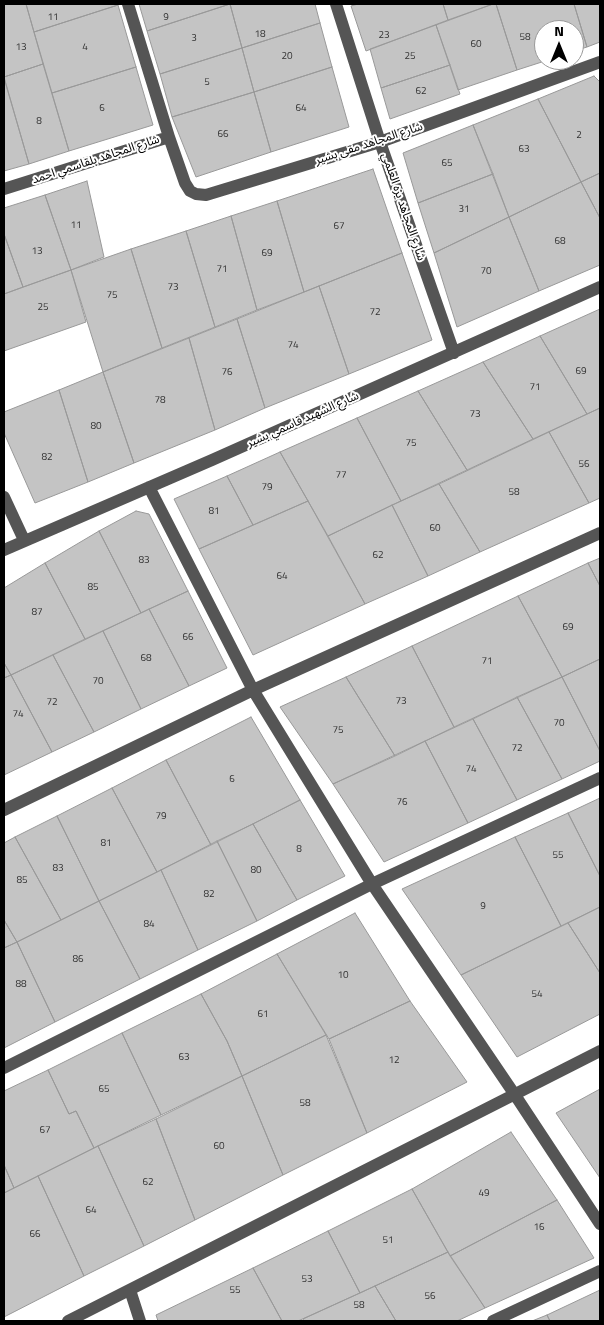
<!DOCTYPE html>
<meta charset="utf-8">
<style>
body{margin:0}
#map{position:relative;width:604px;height:1325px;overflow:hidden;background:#fff;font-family:"Titillium Web",sans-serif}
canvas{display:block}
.frame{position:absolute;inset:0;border:5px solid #000;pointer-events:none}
.north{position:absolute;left:534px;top:20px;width:50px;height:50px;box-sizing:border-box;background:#fff;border:1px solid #999;border-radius:50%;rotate:0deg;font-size:14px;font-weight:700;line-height:20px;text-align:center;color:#000}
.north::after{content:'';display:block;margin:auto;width:18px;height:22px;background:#000;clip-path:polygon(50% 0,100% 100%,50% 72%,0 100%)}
</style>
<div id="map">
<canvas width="604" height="1325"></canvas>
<div class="frame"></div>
<div class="north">N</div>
</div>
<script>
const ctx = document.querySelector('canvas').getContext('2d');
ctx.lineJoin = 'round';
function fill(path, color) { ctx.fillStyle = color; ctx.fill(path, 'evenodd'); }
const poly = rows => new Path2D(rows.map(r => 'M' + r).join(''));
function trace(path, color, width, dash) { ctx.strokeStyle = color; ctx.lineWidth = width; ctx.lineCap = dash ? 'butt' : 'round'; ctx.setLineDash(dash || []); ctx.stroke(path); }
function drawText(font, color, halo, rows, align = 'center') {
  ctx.font = font + ' "Titillium Web","Noto Sans Arabic",sans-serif'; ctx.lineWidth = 4; ctx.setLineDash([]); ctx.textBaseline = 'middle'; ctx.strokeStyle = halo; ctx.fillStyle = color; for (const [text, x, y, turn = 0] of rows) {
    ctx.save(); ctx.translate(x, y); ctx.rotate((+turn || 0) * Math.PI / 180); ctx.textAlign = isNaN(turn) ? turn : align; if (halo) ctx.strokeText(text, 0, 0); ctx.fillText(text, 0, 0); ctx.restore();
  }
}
const building = poly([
 [4,4,26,4,43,64,4,77,4,4],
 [26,4,118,4,118,5,34,32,26,4],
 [139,4,230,4,147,31,139,4],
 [230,4,315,4,320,23,242,48,230,4],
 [230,4,242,48,160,74,147,31,230,4],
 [358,4,443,4,448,20,366,51,351,6,358,4],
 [443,4,493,4,448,20,443,4],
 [493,4,496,4,517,70,458,90,436,25,493,4],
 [496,4,574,4,587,47,574,51,574,30,544,30,544,60,548,60,517,70,496,4],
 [574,4,600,4,600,42,587,47,574,4],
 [118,5,136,67,52,93,34,32,118,5],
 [320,23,332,67,254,92,242,48,320,23],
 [436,25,450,65,381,88,370,49,436,25],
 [242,48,254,92,172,117,160,74,242,48],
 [43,64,69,151,29,164,4,77,43,64],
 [450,65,460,94,390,119,381,88,450,65],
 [136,67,153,125,69,151,52,93,136,67],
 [332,67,349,127,271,152,254,92,332,67],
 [594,76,600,82,600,173,581,182,538,99,594,76],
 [4,78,29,164,4,171,4,78],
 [254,92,271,152,196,177,172,117,254,92],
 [538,99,581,182,509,217,473,125,538,99],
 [473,125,493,174,418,203,403,153,473,125],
 [373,169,402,253,304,292,277,201,373,169],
 [600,173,600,218,581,182,600,173],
 [493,174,509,217,434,253,418,203,493,174],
 [87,181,104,257,71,270,45,195,87,181],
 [581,182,600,218,600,265,539,291,509,217,581,182],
 [45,195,71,270,23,287,4,234,4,208,45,195],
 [277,201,304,292,257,310,231,216,277,201],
 [231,216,257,310,215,327,186,231,231,216],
 [509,217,539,291,457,327,434,253,509,217],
 [186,231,215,327,162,348,131,249,186,231],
 [4,234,23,287,4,294,4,234],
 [131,249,162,348,103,372,71,270,131,249],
 [402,253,432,340,349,374,319,286,402,253],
 [71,270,86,322,4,351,4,294,71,270],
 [319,286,349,374,265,408,237,319,319,286],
 [600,309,600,408,587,414,540,336,600,309],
 [237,319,265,408,215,430,189,338,237,319],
 [540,336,587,414,533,439,483,362,540,336],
 [189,338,215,430,134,463,103,372,189,338],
 [483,362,533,439,467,470,418,391,483,362],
 [103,372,134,463,88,482,59,390,103,372],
 [59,390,88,482,35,503,4,433,4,412,59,390],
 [418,391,467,470,401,501,357,418,418,391],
 [600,408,600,498,589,503,549,432,600,408],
 [357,418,401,501,328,536,280,452,357,418],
 [549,432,589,503,480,552,439,484,549,432],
 [280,452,308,501,253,525,227,476,280,452],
 [227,476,253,525,199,549,174,499,227,476],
 [439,484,480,552,428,576,392,505,439,484],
 [308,501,365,604,253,655,199,549,308,501],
 [392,505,428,576,365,604,328,536,392,505],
 [136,511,149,514,188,591,141,613,99,531,136,511],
 [99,531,141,613,85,639,45,563,99,531],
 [600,558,600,586,588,563,600,558],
 [45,563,85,639,11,675,4,663,4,588,45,563],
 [588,563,600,586,600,659,562,677,518,596,588,563],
 [188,591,227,668,189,686,149,609,188,591],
 [518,596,562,677,454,727,412,646,518,596],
 [149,609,189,686,141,709,103,631,149,609],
 [103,631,141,709,94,732,53,655,103,631],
 [412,646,454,727,395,756,346,677,412,646],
 [53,655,94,732,52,752,11,675,53,655],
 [600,659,600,751,562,677,600,659],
 [4,663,11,675,4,678,4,663],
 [11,675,52,752,4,775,4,678,11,675],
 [346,677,395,756,333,784,280,707,346,677],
 [562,677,600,751,600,761,562,779,517,697,562,677],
 [517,697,562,779,517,800,473,719,517,697],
 [251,717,300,800,211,845,166,760,251,717],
 [473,719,517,800,468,823,425,741,473,719],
 [425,741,468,823,384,862,333,784,425,741],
 [166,760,211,845,157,872,112,788,166,760],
 [112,788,157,872,99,901,57,816,112,788],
 [600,798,600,876,568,813,600,798],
 [300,800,345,876,297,900,253,824,300,800],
 [568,813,600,876,600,907,561,926,515,837,568,813],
 [57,816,99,901,61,920,15,837,57,816],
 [253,824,297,900,257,921,217,841,253,824],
 [15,837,61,920,17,942,4,920,4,843,15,837],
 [515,837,561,926,461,975,402,889,515,837],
 [217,841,257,921,198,950,161,870,217,841],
 [161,870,198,950,140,979,99,901,161,870],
 [99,901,140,979,55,1022,17,942,99,901],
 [600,907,600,973,568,923,600,907],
 [355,913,410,1001,329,1039,277,954,355,913],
 [4,920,17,942,4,948,4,920],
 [568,923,600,973,600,1014,517,1057,461,975,568,923],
 [17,942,55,1022,4,1048,4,948,17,942],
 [277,954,326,1035,242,1076,227,1041,201,994,277,954],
 [201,994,227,1041,242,1076,161,1115,122,1033,201,994],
 [410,1001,467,1082,367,1133,329,1039,410,1001],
 [122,1033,161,1115,94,1148,76,1111,69,1114,48,1070,122,1033],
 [326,1035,367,1133,283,1175,242,1076,326,1035],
 [48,1070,69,1114,76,1111,94,1148,14,1188,4,1165,4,1091,48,1070],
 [242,1076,283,1175,195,1220,156,1119,242,1076],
 [600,1089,600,1178,556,1113,600,1089],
 [156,1119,195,1220,144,1246,98,1146,156,1119],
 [511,1132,557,1200,450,1256,412,1189,511,1132],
 [98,1146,144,1246,84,1276,38,1176,98,1146],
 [4,1165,14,1188,4,1193,4,1165],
 [38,1176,84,1276,4,1317,4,1193,38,1176],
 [412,1189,448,1252,360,1293,328,1231,412,1189],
 [557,1200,594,1258,485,1308,450,1256,557,1200],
 [328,1231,360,1293,298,1321,282,1321,253,1268,328,1231],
 [448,1252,485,1308,457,1321,396,1321,375,1286,448,1252],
 [253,1268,282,1321,158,1321,156,1315,253,1268],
 [375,1286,396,1321,304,1321,303,1319,375,1286],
 [600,1290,600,1321,550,1321,547,1315,600,1290],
 [547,1315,550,1321,532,1321,547,1315]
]);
fill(building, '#c4c4c4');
trace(building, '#999', 1);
trace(poly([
 [336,4,380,142,454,353],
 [169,137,185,183,190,191,196,194,206,195,380,142,600,62],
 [4,189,169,137,128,4],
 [149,487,253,690,372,884,515,1095,600,1224],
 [4,497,24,540],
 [4,550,212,460,600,287],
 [4,810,253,690,600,533],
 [4,1068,372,884,600,778],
 [130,1290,140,1321],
 [68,1321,600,1051],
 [493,1321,600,1271]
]), '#555', 12);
drawText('10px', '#313131', null, [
 ["11",53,18],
 ["9",166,18],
 ["18",260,35],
 ["23",384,36],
 ["58",525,38],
 ["3",194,39],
 ["60",476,45],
 ["13",21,48],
 ["4",85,48],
 ["20",287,57],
 ["25",410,57],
 ["5",207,83],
 ["62",421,92],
 ["6",102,109],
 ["64",301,109],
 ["8",39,122],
 ["66",223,135],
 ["2",579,136],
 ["63",524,150],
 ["65",447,164],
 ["31",464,210],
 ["11",76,226],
 ["67",339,227],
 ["68",560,242],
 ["13",37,252],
 ["69",267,254],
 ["71",222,270],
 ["70",486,272],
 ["73",173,288],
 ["75",112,296],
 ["25",43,308],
 ["72",375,313],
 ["74",293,346],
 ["69",581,372],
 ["76",227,373],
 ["71",535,388],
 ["78",160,401],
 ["73",475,415],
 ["80",96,427],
 ["75",411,444],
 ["82",47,458],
 ["56",584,465],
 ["77",341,476],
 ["79",267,488],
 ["58",514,493],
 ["81",214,512],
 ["60",435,529],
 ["62",378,556],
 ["83",144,561],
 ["64",282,577],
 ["85",93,588],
 ["87",37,613],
 ["69",568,628],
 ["66",188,638],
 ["68",146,659],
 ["71",487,662],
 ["70",98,682],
 ["73",401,702],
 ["72",52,703],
 ["74",18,715],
 ["70",559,724],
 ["75",338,731],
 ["72",517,749],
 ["74",471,770],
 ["6",232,780],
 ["76",402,803],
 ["79",161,817],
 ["81",106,844],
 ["8",299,850],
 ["55",558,856],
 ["83",58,869],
 ["80",256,871],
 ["85",22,881],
 ["82",209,895],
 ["9",483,907],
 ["84",149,925],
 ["86",78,960],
 ["10",343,976],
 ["88",21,985],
 ["54",537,995],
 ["61",263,1015],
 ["63",184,1058],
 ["12",394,1061],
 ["65",104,1090],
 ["58",305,1104],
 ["67",45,1131],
 ["60",219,1147],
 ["62",148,1183],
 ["49",484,1194],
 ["64",91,1211],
 ["16",539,1228],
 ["66",35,1235],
 ["51",388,1241],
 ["53",307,1280],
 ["55",235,1291],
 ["56",430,1297],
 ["58",359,1306]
]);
drawText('12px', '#000', '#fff', [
 ["شارع المجاهد مقى بشير",369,144,-18],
 ["شارع المجاهد بلقاسمي احمد",96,160,-18],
 ["شارع المجاهد يزه العلمي",403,207,71],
 ["شارع الشهيد قاسمي بشير",303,420,-24]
]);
</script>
